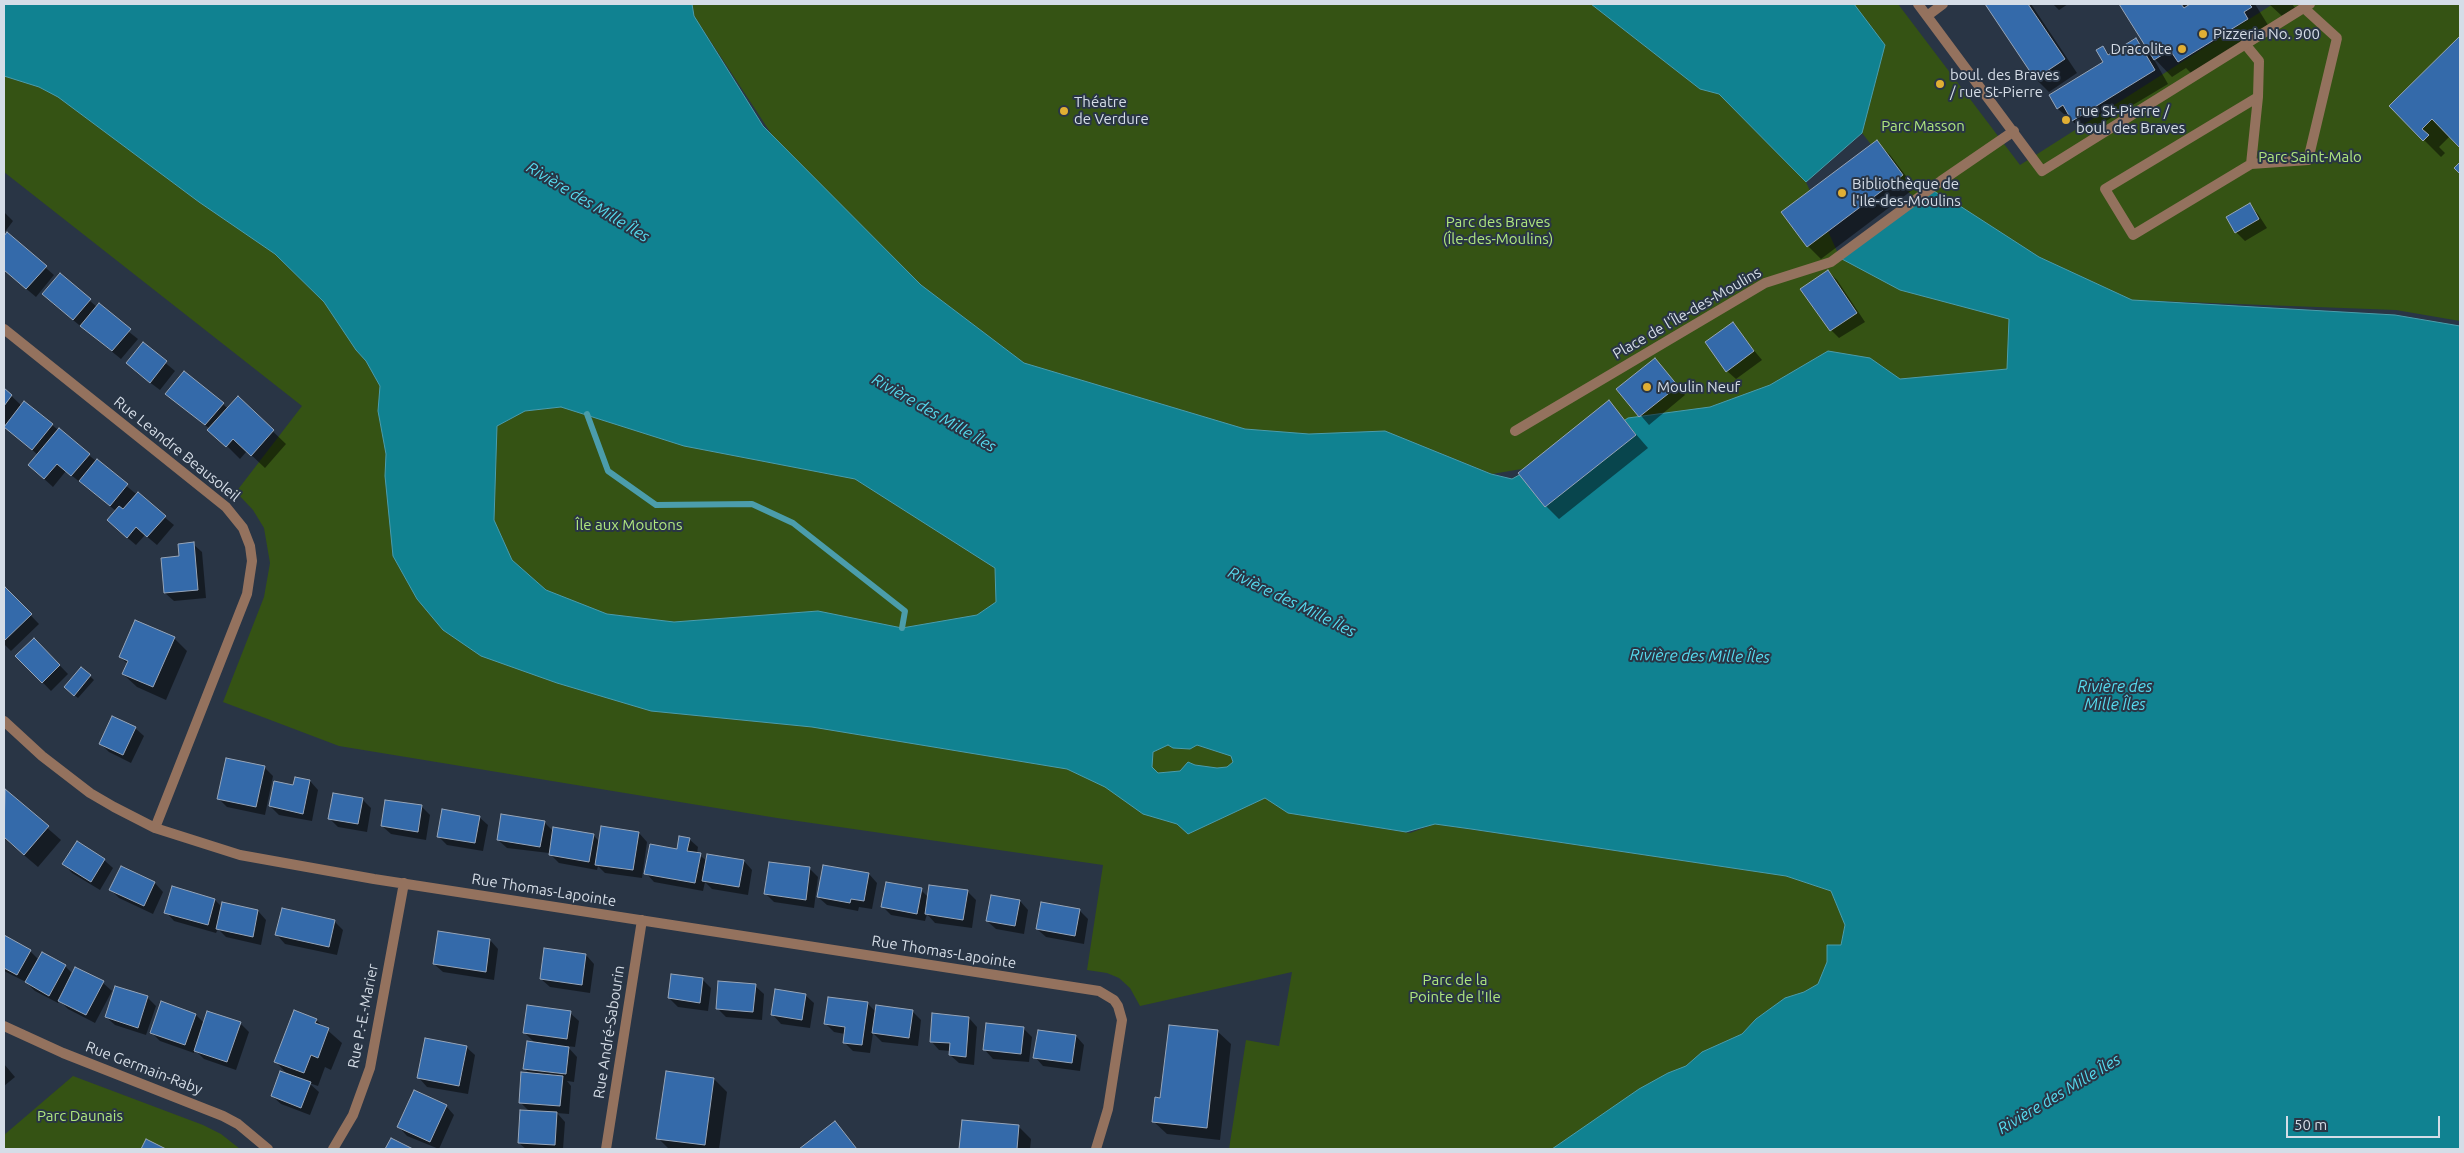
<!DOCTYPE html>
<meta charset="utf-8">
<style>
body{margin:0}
#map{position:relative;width:2464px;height:1153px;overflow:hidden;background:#293545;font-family:Ubuntu,sans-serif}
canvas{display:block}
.frame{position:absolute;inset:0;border:5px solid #d5dde7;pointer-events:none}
.scale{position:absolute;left:2286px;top:1116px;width:154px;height:22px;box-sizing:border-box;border:2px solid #d5dde7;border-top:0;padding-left:6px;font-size:15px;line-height:18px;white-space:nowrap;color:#d5dde7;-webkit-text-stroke:4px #293545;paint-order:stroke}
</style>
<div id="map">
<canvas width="2464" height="1153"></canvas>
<div class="frame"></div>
<div class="scale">50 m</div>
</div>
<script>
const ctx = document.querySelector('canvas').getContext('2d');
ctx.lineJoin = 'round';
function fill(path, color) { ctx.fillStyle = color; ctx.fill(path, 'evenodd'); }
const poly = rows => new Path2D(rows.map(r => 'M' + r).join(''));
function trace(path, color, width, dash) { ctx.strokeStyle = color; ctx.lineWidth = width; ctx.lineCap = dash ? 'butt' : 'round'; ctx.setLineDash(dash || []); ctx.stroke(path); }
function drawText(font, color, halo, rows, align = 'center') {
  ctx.font = font + ' Ubuntu,sans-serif'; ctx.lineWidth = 4; ctx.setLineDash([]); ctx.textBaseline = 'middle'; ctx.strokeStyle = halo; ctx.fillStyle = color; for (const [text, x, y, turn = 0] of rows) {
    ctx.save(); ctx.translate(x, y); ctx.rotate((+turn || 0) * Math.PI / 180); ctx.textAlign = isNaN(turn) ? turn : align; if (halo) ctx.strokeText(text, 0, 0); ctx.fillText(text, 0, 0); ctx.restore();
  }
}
fill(poly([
 [692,4,1591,4,1700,89,1719,94,1806,182,1840,258,1900,290,2009,319,2008,369,1900,379,1870,358,1828,351,1770,385,1710,407,1628,418,1563,462,1492,474,1385,431,1309,434,1245,429,1024,363,921,285,780,147,694,16],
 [1854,4,1898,4,2020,165,2273,4,2460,4,2460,321,2396,310,2132,300,2039,257,1966,210,1915,200,1862,133,1885,45],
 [4,76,39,87,58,97,199,202,275,254,324,302,356,350,366,361,380,386,378,411,386,454,385,476,393,556,417,599,443,630,481,656,557,683,651,711,812,727,1067,769,1106,787,1143,814,1177,824,1188,834,1265,798,1288,813,1410,833,1435,824,1786,876,1831,891,1845,925,1841,945,1827,945,1827,962,1818,984,1804,992,1785,998,1756,1019,1742,1034,1702,1052,1686,1066,1668,1073,1552,1149,1229,1149,1246,1040,1279,1046,1292,972,1140,1006,1130,988,1119,978,1107,973,1087,970,1103,865,777,818,339,746,223,702,264,597,270,563,264,528,253,510,236,492,302,406,4,172],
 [561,407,684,446,855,479,995,568,996,602,977,615,902,628,818,611,674,622,607,614,546,590,512,560,494,520,497,426,525,411],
 [1168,745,1173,748,1190,749,1196,745,1231,756,1233,762,1228,767,1217,768,1195,765,1188,762,1180,771,1158,773,1152,767,1153,752],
 [73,1076,203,1125,221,1134,240,1149,4,1149,4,1135]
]), '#355314');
const water = poly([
 [4,4,692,4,694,16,763,126,921,285,1024,363,1245,429,1309,434,1385,431,1491,474,1512,479,1530,469,1563,462,1628,418,1710,407,1770,385,1828,351,1870,358,1900,379,2007,369,2009,319,1900,290,1840,258,1930,189,1960,206,2039,257,2132,300,2395,315,2460,326,2460,1149,1552,1149,1639,1089,1668,1073,1686,1066,1702,1052,1742,1034,1756,1019,1785,998,1804,992,1818,984,1827,962,1827,945,1841,945,1845,925,1831,891,1786,876,1471,829,1435,824,1406,832,1288,813,1265,798,1188,834,1177,824,1143,814,1105,787,1067,769,812,727,651,711,557,683,481,656,443,630,417,599,393,556,385,476,386,454,378,411,380,386,366,361,356,350,324,302,275,254,199,202,58,97,39,87,4,76,4,4],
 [561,407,684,446,855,479,995,568,996,602,977,615,902,628,818,611,674,622,607,614,546,590,512,560,494,520,497,426,525,411,561,407],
 [1168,745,1173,748,1190,749,1197,745,1231,756,1233,762,1227,767,1217,768,1195,765,1188,762,1180,771,1158,773,1152,767,1153,752,1168,745],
 [1591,4,1854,4,1885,45,1862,133,1806,182,1719,94,1700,89,1591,4]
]);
fill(water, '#108291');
trace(water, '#4b9dab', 1);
fill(poly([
 [1986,4,2031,4,2077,73,2049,92,2036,79],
 [2053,4,2068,4,2059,10],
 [2121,4,2187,4,2188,6,2192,4,2255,4,2268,25,2197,79,2186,68,2172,77,2152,56,2168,84,2086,133,2058,109,2050,96,2105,62,2102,47,2110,55,2136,40,2152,55],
 [2269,4,2292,4,2295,8,2282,16],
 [2460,38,2460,146,2450,136,2439,147,2445,153,2441,157,2390,106],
 [1877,142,1890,155,1915,188,1821,259,1808,246],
 [2250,205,2258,214,2267,228,2245,241,2236,232],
 [4,212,13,221,4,233],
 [7,234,54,275,36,297,4,270,4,238],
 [1828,271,1837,280,1865,322,1839,338,1831,330],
 [60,275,97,307,138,339,121,359,52,303],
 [1732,324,1762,360,1736,379,1727,371],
 [143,344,175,371,160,390,136,372],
 [1663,368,1685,395,1649,425,1618,389],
 [4,389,22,406,24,402,174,525,157,545,145,535,136,545,117,529,116,511,66,471,53,487,29,465,38,455,4,425],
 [238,398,286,444,265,468,247,451,240,459,210,429,176,402,223,404,228,409],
 [1608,402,1648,448,1559,519,1546,506],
 [193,544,202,552,206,598,174,601,165,593,180,557],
 [5,589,39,624,11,651,4,644],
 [174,638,187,651,166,700,137,687,123,674,128,664,120,657],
 [34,639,68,674,51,691,17,656],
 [81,668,94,680,78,698,69,691],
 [135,728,144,736,131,763,109,752,100,743],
 [264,767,273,776,265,815,227,807,218,798],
 [310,781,318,790,312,821,279,815,270,806,294,786],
 [5,791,61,840,38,867,5,839,4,841],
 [362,799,371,808,367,832,338,827,329,818],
 [422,807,430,815,426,840,391,834,382,826],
 [479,817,488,825,483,851,447,845,438,836],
 [544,822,554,832,593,835,600,842,639,833,647,842,642,878,605,873,598,866,597,870,559,863,549,853,507,848,498,840],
 [689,839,698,847,697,853,707,861,708,855,744,861,752,870,748,895,712,889,705,882,703,891,654,882,646,873,678,851],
 [104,860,113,868,100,890,72,873,64,864],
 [121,868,155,883,163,892,153,914,119,898,111,890],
 [810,869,818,877,814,908,774,902,766,894],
 [869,874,877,883,872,909,859,907,858,911,827,905,818,897],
 [173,888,215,900,222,907,222,904,258,911,266,920,261,945,226,937,218,929,216,933,174,921,166,912],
 [921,890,928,897,967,891,976,900,972,928,935,923,927,914,925,921,891,915,883,907],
 [992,896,1020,901,1028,910,1024,934,996,929,987,921],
 [1080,911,1088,919,1084,944,1046,937,1037,929],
 [334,921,343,930,337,955,285,944,277,935],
 [4,937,30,951,39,960,65,966,73,974,76,968,103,983,112,991,95,1023,68,1009,60,1001,58,1003,35,991,26,982,4,971],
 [490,940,498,949,494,980,443,972,434,964],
 [586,955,594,964,590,993,550,987,541,979],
 [702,979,711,988,708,1011,678,1007,669,998],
 [755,986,764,994,762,1020,726,1017,717,1008],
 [805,995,814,1003,810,1028,781,1024,773,1015],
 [147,997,156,1006,146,1035,115,1025,106,1017],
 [867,1003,876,1012,877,1007,913,1012,921,1020,918,1046,882,1042,873,1033,870,1053,853,1051,844,1042,845,1034,834,1032,826,1024],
 [570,1013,579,1021,575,1047,567,1046,577,1057,574,1082,567,1081,571,1086,569,1114,557,1113,565,1122,563,1149,526,1149,519,1143,529,1111,520,1102,530,1074,524,1068,536,1044,524,1032],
 [196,1015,204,1023,240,1023,249,1032,236,1070,204,1059,195,1050,194,1053,160,1041,151,1032],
 [969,1018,977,1027,974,1065,959,1063,950,1055,950,1051,939,1050,931,1041],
 [316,1020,342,1043,331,1070,325,1067,318,1086,309,1083,319,1092,310,1115,281,1104,272,1096,289,1076,275,1061],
 [1023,1028,1032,1037,1029,1062,993,1059,985,1050],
 [1217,1031,1231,1044,1220,1140,1167,1134,1153,1121,1161,1099],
 [1076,1036,1084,1045,1080,1071,1043,1066,1035,1057],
 [466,1047,475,1055,468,1094,427,1087,419,1078],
 [4,1064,15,1077,4,1086],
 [714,1079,727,1092,719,1149,669,1149,658,1138],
 [446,1106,454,1115,439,1149,407,1136,399,1127],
 [963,1122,1018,1126,1031,1139,1030,1149,961,1149],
 [835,1123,858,1149,801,1149]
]), '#0007');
trace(poly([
 [587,414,608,471,656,505,752,504,793,523,905,611,902,628]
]), '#4b9dab', 6);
const building = poly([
 [1985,4,2028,4,2065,59,2035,79,1985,4],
 [2119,4,2181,4,2184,8,2190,4,2249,4,2252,7,2244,12,2248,19,2178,62,2170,50,2154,60,2119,4],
 [2460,36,2460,148,2432,119,2422,129,2429,135,2423,141,2389,106,2460,36],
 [2136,38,2155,70,2072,121,2063,105,2057,109,2049,95,2103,62,2096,50,2103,46,2108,55,2136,38],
 [1877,140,1903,175,1807,247,1781,212,1877,140],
 [2460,162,2460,174,2454,168,2460,162],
 [2250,203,2259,219,2235,233,2226,217,2250,203],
 [7,232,47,266,26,289,4,270,4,236,7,232],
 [1828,270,1857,313,1830,331,1800,289,1828,270],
 [60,273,91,299,73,320,42,294,60,273],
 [99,303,131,329,112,351,80,326,99,303],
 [1733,322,1754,351,1726,372,1705,342,1733,322],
 [143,342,167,361,150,383,126,363,143,342],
 [1655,358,1678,386,1639,417,1616,389,1655,358],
 [184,371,224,403,205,425,165,394,184,371],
 [4,388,12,395,4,406,4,388],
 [238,396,274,430,251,456,233,439,226,447,207,430,238,396],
 [1609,400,1636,435,1545,507,1518,473,1609,400],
 [24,401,53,424,32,450,4,427,24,401],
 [59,428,90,454,71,476,57,464,44,479,28,465,59,428],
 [97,459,128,484,110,506,79,481,97,459],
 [138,492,166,516,147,537,136,527,127,538,107,520,119,506,123,509,138,492],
 [194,542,198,590,164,593,161,558,179,556,178,544,194,542],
 [5,587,32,614,4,641,4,589,5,587],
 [135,620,175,637,153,687,122,674,128,661,119,657,135,620],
 [34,638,60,665,42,683,15,656,34,638],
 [81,667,91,675,74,696,64,687,81,667],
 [112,716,136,727,123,755,99,744,112,716],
 [226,758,265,766,256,807,217,799,226,758],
 [295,777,310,780,303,814,269,806,274,781,293,785,295,777],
 [5,789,49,826,24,855,4,837,5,789],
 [333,793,363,798,358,824,328,819,333,793],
 [385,800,422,805,418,832,381,826,385,800],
 [442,809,480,816,475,843,437,837,442,809],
 [501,814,545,821,540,847,497,840,501,814],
 [601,826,639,832,633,870,595,865,601,826],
 [553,827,594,834,589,862,549,855,553,827],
 [679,836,690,838,687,851,701,853,695,883,644,874,650,844,677,849,679,836],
 [77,841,105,859,91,882,62,864,77,841],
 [707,854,744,860,739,887,702,881,707,854],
 [769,862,810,867,806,900,764,894,769,862],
 [823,865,869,873,864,901,851,899,850,903,817,897,823,865],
 [121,866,155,882,144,906,109,890,121,866],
 [886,882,922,888,917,914,881,907,886,882],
 [929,885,968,890,963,920,925,914,929,885],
 [172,886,215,899,208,925,164,913,172,886],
 [991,895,1020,900,1015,926,986,921,991,895],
 [222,902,258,910,253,937,216,929,222,902],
 [1041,902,1080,909,1075,936,1036,929,1041,902],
 [282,908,335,920,329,947,275,935,282,908],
 [438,931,490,939,486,972,433,964,438,931],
 [4,935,31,950,17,975,4,968,4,935],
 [544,948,586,954,582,985,540,979,544,948],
 [42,952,66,965,49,996,25,982,42,952],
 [75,967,104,981,86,1015,58,1001,75,967],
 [671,974,703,978,700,1003,668,998,671,974],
 [718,981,756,984,753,1012,716,1009,718,981],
 [115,986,148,996,138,1028,105,1017,115,986],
 [775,989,806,994,802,1020,771,1015,775,989],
 [828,997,868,1002,862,1045,843,1043,845,1027,824,1024,828,997],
 [161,1001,196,1014,185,1045,150,1033,161,1001],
 [527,1005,571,1011,567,1039,523,1033,527,1005],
 [876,1005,913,1010,909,1038,872,1033,876,1005],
 [294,1010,317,1019,315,1023,329,1028,318,1058,311,1055,304,1073,274,1062,294,1010],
 [207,1011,241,1022,227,1062,194,1051,207,1011],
 [932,1013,969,1017,966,1057,949,1055,950,1043,930,1042,932,1013],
 [986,1023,1024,1027,1021,1054,983,1050,986,1023],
 [1169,1025,1218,1030,1207,1128,1152,1122,1155,1097,1160,1098,1169,1025],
 [1038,1030,1076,1035,1072,1063,1033,1058,1038,1030],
 [425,1038,467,1046,459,1086,417,1078,425,1038],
 [527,1041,569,1047,566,1074,523,1069,527,1041],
 [280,1071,311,1082,301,1108,271,1096,280,1071],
 [666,1071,714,1078,705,1145,656,1139,666,1071],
 [521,1072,563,1076,560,1106,519,1103,521,1072],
 [414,1090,447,1105,430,1142,397,1127,414,1090],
 [520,1110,557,1112,555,1145,518,1143,520,1110],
 [962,1120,1019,1125,1017,1149,959,1149,962,1120],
 [835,1121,857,1149,799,1149,835,1121],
 [391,1138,413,1149,385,1149,391,1138],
 [146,1139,166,1149,141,1149,146,1139]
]);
fill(building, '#346aaa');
trace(building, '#96a5b9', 1);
trace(poly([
 [2245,44,2259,61,2258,97,2105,189,2133,235,2251,164,2308,160,2337,38,2304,8],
 [2251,164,2258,97]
]), '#94725e', 10);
trace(poly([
 [1918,4,2042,171,2310,4],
 [1927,16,1943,4],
 [4,329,226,507,243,528,250,546,252,561,247,594,155,828],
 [1515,431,1765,283,1831,262,1941,181,2014,131],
 [4,721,42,756,90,793,114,807,155,828,240,855,374,879,1099,991,1114,1000,1118,1006,1122,1020,1108,1109,1096,1149],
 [4,1026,63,1053,223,1116,238,1124,268,1149],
 [333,1149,353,1115,370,1068,404,883],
 [606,1149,642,920]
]), '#94725e', 10);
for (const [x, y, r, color] of [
 [2203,34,5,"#e1af34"],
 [2182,49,5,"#e1af34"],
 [1940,84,5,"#e1af34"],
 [1064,111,5,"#e1af34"],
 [2066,120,5,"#e1af34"],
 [1842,193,5,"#e1af34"],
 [1647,387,5,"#e1af34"]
]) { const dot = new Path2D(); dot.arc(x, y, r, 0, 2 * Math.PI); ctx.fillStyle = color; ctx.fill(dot); trace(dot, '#293545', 2); }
drawText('15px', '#d5dde7', '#293545', [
 ["Pizzeria No. 900",2213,34],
 ["Dracolite",2172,49,"right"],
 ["boul. des Braves",1950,75],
 ["/ rue St-Pierre",1950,92],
 ["Théatre",1074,102],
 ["de Verdure",1074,119],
 ["rue St-Pierre /",2076,111],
 ["boul. des Braves",2076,128],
 ["Bibliothèque de",1852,184],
 ["l'Ile-des-Moulins",1852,201],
 ["Moulin Neuf",1657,387]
], 'left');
drawText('15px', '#afe67e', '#293545', [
 ["Parc Masson",1923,126],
 ["Parc Saint-Malo",2310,157],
 ["Parc des Braves",1498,222],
 ["(Île-des-Moulins)",1498,239],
 ["Île aux Moutons",629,525],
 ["Parc de la",1455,980],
 ["Pointe de l'Ile",1455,997],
 ["Parc Daunais",80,1116]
]);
drawText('15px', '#d5dde7', '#293545', [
 ["Place de l'Île-des-Moulins",1687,313,-30],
 ["Rue Leandre Beausoleil",177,449,39],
 ["Rue Thomas-Lapointe",544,890,9],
 ["Rue Thomas-Lapointe",944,952,9],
 ["Rue P.-E.-Marier",363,1016,-79],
 ["Rue André-Sabourin",609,1032,-81],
 ["Rue Germain-Raby",144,1068,21]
]);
drawText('italic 16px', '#56dbef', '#293545', [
 ["Rivière des Mille Îles",588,202,31],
 ["Rivière des Mille Îles",934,413,30],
 ["Rivière des Mille Îles",1292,602,26],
 ["Rivière des Mille Îles",1700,656,1],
 ["Rivière des",2115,687],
 ["Mille Îles",2115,705],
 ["Rivière des Mille Îles",2059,1094,-31]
]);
</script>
